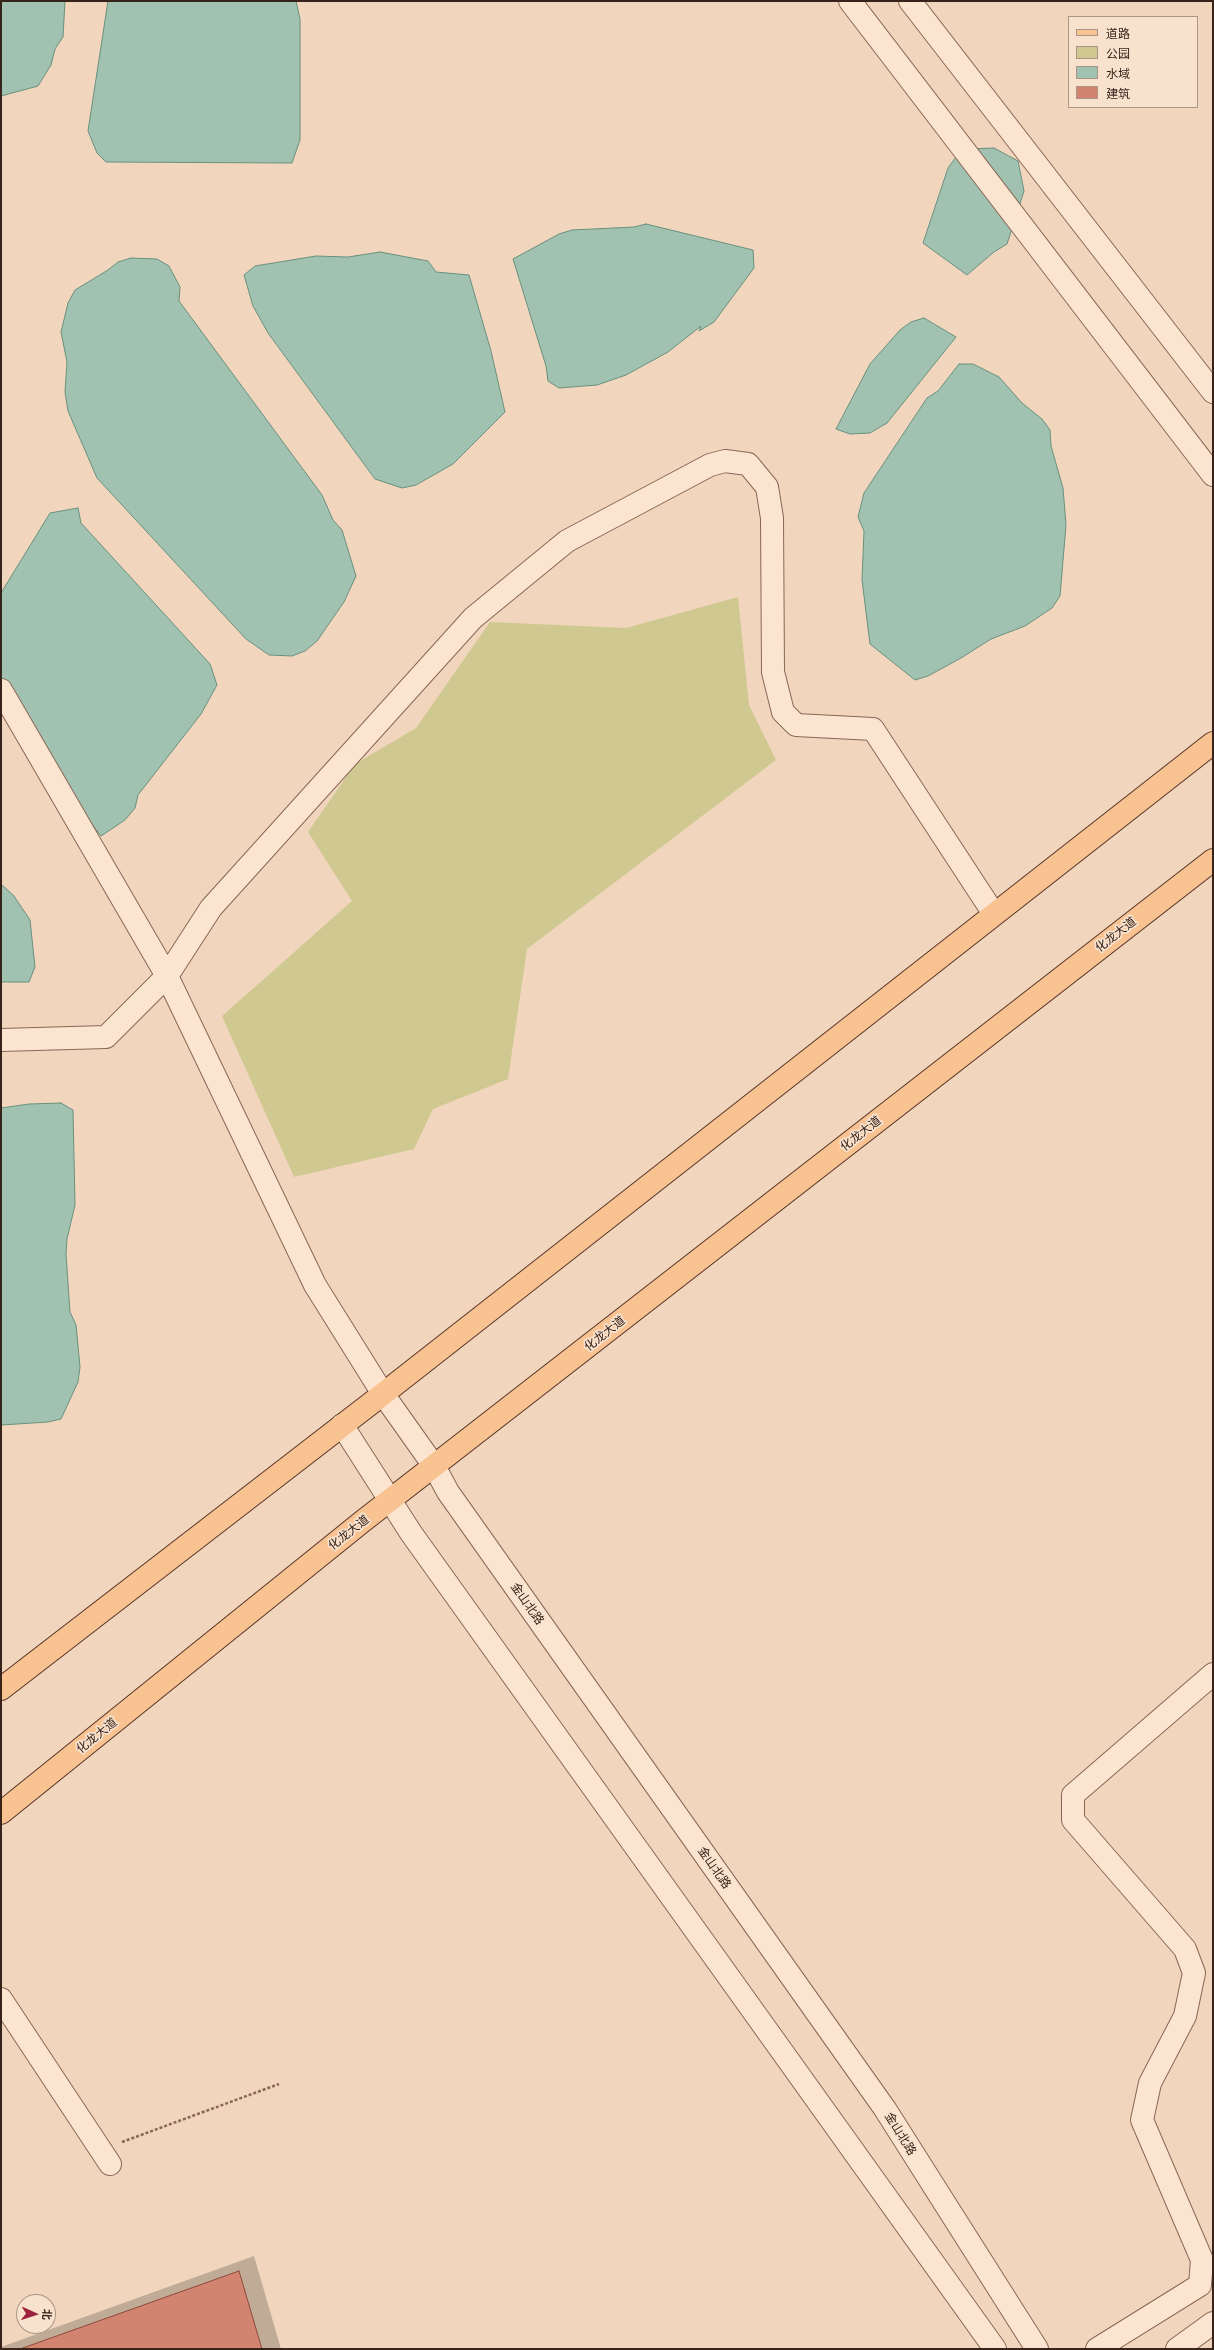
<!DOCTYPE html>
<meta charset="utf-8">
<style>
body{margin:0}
#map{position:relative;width:1214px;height:2350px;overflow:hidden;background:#f1d6bd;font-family:"PT Serif","Noto Sans SC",serif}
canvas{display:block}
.frame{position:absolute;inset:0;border:2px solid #38231b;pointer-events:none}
.legend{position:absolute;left:1068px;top:16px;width:130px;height:92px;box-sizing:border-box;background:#f8e2cd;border:1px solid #ab9686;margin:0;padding:5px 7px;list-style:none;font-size:12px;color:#38231b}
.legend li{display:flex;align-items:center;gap:8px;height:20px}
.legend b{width:20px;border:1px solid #ab9686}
.north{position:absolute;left:16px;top:2294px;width:40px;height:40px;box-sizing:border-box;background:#f8e2cd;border:1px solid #ab9686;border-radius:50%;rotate:93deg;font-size:11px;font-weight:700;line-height:16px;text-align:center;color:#38231b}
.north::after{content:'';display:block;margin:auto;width:14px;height:18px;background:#9d213c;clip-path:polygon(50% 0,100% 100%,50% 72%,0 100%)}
</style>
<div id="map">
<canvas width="1214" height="2350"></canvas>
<div class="frame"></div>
<ul class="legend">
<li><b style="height:5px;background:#f8c291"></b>道路</li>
<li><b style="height:11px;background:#cfc991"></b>公园</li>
<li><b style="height:11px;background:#a1c2b1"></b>水域</li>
<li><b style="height:11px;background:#d28470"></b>建筑</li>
</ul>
<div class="north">北</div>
</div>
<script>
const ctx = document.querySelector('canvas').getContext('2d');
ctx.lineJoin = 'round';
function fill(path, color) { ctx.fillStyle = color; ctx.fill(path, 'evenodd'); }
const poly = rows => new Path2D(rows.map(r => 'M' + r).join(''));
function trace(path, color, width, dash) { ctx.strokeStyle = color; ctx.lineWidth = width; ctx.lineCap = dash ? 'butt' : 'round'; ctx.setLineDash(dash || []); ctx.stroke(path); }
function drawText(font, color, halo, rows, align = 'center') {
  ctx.font = font + ' "PT Serif","Noto Sans SC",serif'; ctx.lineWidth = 3.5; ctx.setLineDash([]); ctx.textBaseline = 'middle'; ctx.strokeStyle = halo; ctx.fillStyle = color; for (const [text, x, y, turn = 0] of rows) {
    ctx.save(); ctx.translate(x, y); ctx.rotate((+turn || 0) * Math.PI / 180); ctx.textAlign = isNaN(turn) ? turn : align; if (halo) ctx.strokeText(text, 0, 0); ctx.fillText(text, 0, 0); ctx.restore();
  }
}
fill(poly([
 [738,597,749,705,776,760,527,949,508,1079,433,1109,414,1149,294,1177,222,1016,352,901,308,832,355,764,416,728,490,622,626,628]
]), '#cfc991');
const water = poly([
 [1,1,65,1,63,37,55,49,51,65,38,86,1,96,1,1],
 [108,1,296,1,300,19,300,140,292,163,106,162,97,153,88,131,108,1],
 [994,148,1018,161,1024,191,1007,244,994,252,967,275,923,243,948,168,956,157,966,149,994,148],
 [646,224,753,250,754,268,714,322,699,331,701,326,668,352,626,375,597,385,559,388,548,381,546,366,513,259,559,234,572,230,634,227,646,224],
 [380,252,428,261,436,272,469,275,491,351,505,412,453,464,416,485,402,488,375,479,268,333,253,306,244,275,255,266,316,256,348,257,380,252],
 [131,258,157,259,169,266,180,287,179,301,322,495,333,520,342,530,356,576,344,602,317,641,305,651,292,656,269,655,246,639,97,478,68,411,65,392,67,362,61,332,68,303,75,290,108,270,118,262,131,258],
 [924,318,956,337,887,423,870,433,850,434,836,429,870,364,900,330,911,322,924,318],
 [959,364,973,364,999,377,1022,403,1042,419,1050,430,1051,446,1063,488,1066,525,1060,596,1052,608,1025,626,991,639,961,658,928,676,915,680,870,644,862,580,864,531,858,517,864,493,927,398,938,391,959,364],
 [78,508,81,523,210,664,217,685,201,714,138,795,135,808,125,820,101,836,13,723,1,684,1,593,50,513,78,508],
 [1,884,14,896,30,920,35,967,29,982,1,982,1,884],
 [61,1103,73,1110,75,1205,67,1239,66,1254,70,1312,76,1325,80,1367,78,1382,61,1419,48,1422,1,1425,1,1108,29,1104,61,1103]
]);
fill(water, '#a1c2b1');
trace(water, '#68907d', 1);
fill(poly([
 [254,2256,281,2349,1,2349,1,2347]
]), '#0003');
const building = poly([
 [239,2271,262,2349,20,2349,239,2271]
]);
fill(building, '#d28470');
trace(building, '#8b4839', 1);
const minor = poly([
 [850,1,1213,475],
 [910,1,1213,392],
 [1,690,167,976,315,1285,383,1394,434,1466,448,1492,885,2109,1037,2349],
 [1,1040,106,1037,167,976,211,908,473,618,567,541,710,465,725,461,748,464,767,487,772,518,773,672,783,712,796,725,873,729,994,914],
 [342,1425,411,1533,995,2349],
 [1,1999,110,2164],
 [1097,2349,1200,2285,1202,2260,1142,2120,1150,2083,1185,2016,1194,1973,1185,1949,1073,1820,1073,1795,1213,1674],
 [1177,2349,1213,2323]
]);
const major = poly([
 [1,1689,383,1394,1213,743],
 [1,1813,363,1521,1213,860]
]);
trace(minor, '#8a6655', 24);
trace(major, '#57352a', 24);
trace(poly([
 [122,2142,279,2084]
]), '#8a6655', 2.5, [3, 2]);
trace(minor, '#fbe5d1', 22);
trace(major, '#f8c291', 22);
drawText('12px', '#38231b', '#f8e2cd', [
 ["化龙大道",1116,935,-38],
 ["化龙大道",861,1134,-38],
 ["化龙大道",605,1334,-38],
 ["化龙大道",349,1533,-38],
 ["金山北路",527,1604,55],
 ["化龙大道",97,1736,-39],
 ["金山北路",714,1868,55],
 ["金山北路",900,2134,58]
]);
</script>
